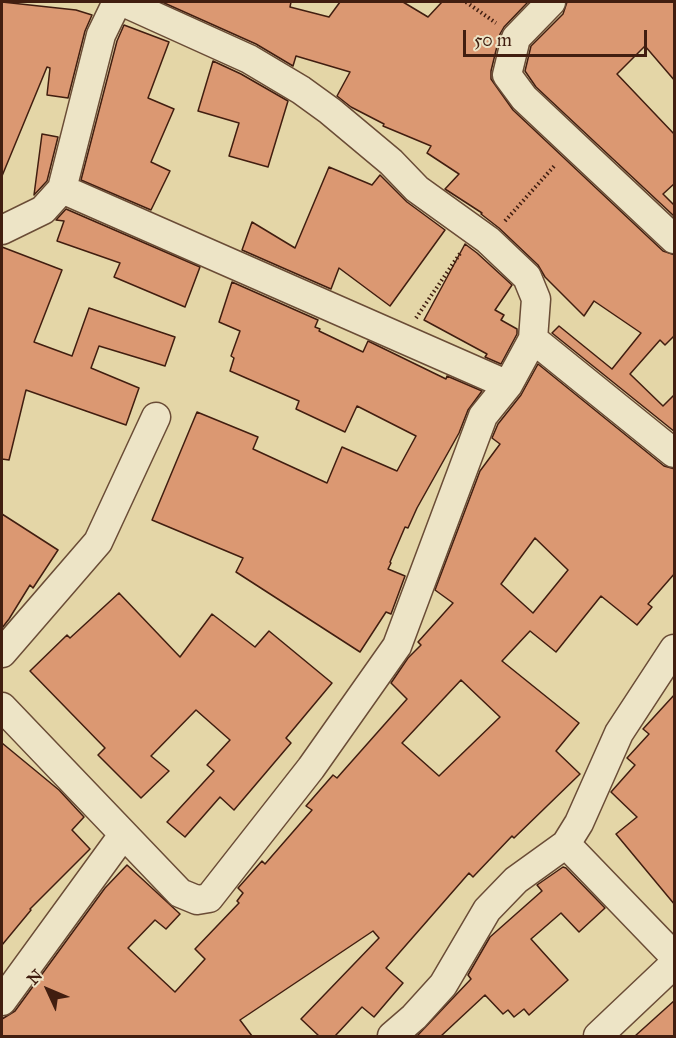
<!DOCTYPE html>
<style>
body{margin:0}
#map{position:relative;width:676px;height:1038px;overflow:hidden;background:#e4d6a7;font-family:"IM FELL Great Primer",serif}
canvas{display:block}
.frame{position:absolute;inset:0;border:3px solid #411e10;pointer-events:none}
.north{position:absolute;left:18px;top:960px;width:60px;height:60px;-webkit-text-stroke:4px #ede4c6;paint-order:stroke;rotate:314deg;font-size:16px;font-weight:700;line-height:24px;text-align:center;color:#411e10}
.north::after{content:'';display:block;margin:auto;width:21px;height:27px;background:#411e10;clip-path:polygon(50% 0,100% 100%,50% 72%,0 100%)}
.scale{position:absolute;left:463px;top:30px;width:184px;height:27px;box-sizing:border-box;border:3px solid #411e10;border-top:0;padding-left:8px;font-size:18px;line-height:21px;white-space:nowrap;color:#411e10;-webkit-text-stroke:4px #ede4c6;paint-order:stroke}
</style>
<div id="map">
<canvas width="676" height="1038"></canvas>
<div class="frame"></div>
<div class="north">N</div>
<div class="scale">50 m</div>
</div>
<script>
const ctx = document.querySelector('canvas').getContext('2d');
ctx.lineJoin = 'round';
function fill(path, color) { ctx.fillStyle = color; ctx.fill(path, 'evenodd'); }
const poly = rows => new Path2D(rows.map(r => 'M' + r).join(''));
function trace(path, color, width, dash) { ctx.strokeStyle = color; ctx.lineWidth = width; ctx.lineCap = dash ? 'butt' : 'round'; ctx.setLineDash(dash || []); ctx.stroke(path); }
const building = poly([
 [2,2,76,10,92,15,85,31,68,98,47,95,50,68,47,67,2,176,2,2],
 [162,2,291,2,290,7,329,17,340,2,403,2,428,17,442,2,528,2,504,27,500,34,491,71,491,79,513,110,663,251,675,255,675,335,665,345,660,340,630,374,663,406,675,394,675,432,552,333,559,326,612,369,641,333,594,301,584,316,545,277,538,265,499,228,481,214,482,213,445,189,459,174,427,153,431,146,383,126,384,124,351,107,337,96,350,72,296,56,293,66,256,44,162,2],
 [567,2,675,2,675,81,645,46,617,74,675,135,675,183,663,194,675,206,675,217,536,87,525,71,531,46,563,14,567,2],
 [124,25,169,42,148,98,174,109,151,162,170,171,151,210,81,180,117,41,124,25],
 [213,61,241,74,288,101,268,167,229,156,239,123,198,111,213,61],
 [42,134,58,137,47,181,34,195,42,134],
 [329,167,372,185,380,175,407,202,445,230,390,306,339,268,331,289,242,250,252,222,295,248,329,167],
 [66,209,200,267,185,307,114,277,120,263,57,241,64,221,56,220,66,209],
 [465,244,477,253,512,285,495,310,504,315,501,320,517,329,517,334,501,364,485,357,487,354,424,320,465,244],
 [2,247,62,270,34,342,72,356,89,308,175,337,165,366,99,346,91,368,139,388,126,425,26,390,9,460,2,459,2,247],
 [232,282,318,320,315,327,320,329,319,331,363,352,368,341,446,379,447,376,482,391,468,410,459,433,417,508,408,528,405,527,390,562,391,563,388,569,405,576,391,614,386,612,360,652,236,572,243,558,152,520,197,412,258,437,253,449,327,483,342,447,397,471,416,436,357,406,345,432,296,409,299,401,230,371,234,358,231,356,240,331,219,322,232,282],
 [538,364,664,466,675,469,675,573,648,604,652,607,637,625,601,596,556,652,530,631,502,661,579,723,556,751,580,774,514,838,512,836,473,877,469,873,386,968,403,983,374,1017,362,1007,335,1036,319,1036,301,1019,379,938,373,931,240,1020,252,1036,2,1036,2,1019,15,1011,105,888,127,865,180,914,166,929,155,920,128,948,175,992,205,959,195,949,239,903,237,901,243,893,238,888,262,861,265,864,312,810,306,806,333,775,337,778,407,699,391,683,408,658,421,645,418,642,453,603,435,590,480,471,500,444,492,438,498,424,521,395,538,364],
 [535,538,568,570,533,613,501,584,535,538],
 [461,680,500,717,439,776,402,743,461,680],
 [2,514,58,550,33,588,30,585,9,619,2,628,2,514],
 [119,593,180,657,212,614,255,647,269,631,332,683,286,738,291,743,234,810,220,797,185,837,167,822,214,771,207,765,230,740,196,710,151,756,169,771,141,798,98,755,105,748,30,671,67,635,70,638,119,593],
 [675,694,675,905,616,834,637,817,611,792,635,765,627,758,649,734,643,729,675,694],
 [2,743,59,790,84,817,72,830,90,849,30,909,31,910,2,945,2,743],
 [563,867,566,868,605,908,579,932,561,913,531,939,568,980,529,1015,524,1009,514,1017,508,1010,503,1014,485,995,441,1036,417,1036,471,979,468,975,490,937,542,891,537,885,563,867],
 [675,1000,675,1036,635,1036,675,1000]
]);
fill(building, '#db9872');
trace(building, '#411e10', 1.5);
const minor = poly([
 [551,2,516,38,507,75,524,98,674,239],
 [62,189,508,385],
 [2,230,43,210,62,189,101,35,117,2],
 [533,339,674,453],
 [2,653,98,542,156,417],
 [2,707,180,893,197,900,209,898,311,768,397,646,483,416,508,385,533,339,536,299,527,277,488,240,417,189,391,162,330,111,301,90,249,59,123,2],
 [566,844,674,956],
 [2,1001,123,835],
 [392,1036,414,1017,443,985,487,910,516,880,566,844,579,823,619,733,674,649],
 [598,1036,674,964]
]);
trace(minor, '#6a4c36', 31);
trace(poly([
 [466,2,496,23],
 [505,221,556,164],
 [416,318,461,252]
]), '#411e10', 4, [1.5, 3]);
trace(minor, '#ede4c6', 28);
</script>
